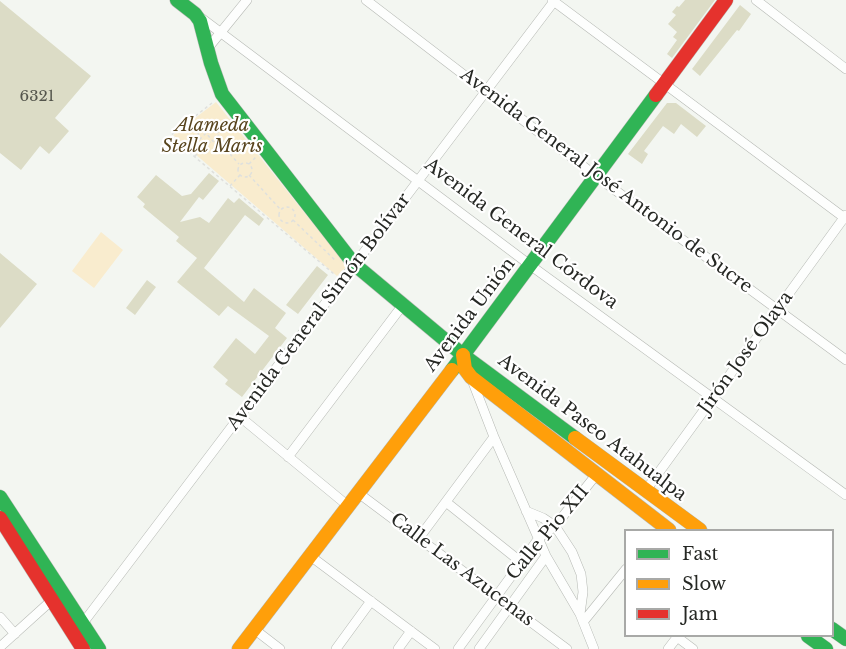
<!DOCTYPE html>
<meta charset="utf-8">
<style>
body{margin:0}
#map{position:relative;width:846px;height:649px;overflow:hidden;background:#f3f6f1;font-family:"Libre Baskerville",serif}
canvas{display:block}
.legend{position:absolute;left:624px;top:529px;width:210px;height:108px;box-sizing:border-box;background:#fff;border:2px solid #a8a9a7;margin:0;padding:8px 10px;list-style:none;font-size:18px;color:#262824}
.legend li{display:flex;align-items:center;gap:12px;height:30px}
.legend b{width:30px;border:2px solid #a8a9a7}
</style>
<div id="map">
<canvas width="846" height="649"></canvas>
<ul class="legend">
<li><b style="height:8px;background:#30b455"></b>Fast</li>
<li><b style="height:8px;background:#ff9f0a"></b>Slow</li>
<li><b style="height:8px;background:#e5322d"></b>Jam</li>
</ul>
</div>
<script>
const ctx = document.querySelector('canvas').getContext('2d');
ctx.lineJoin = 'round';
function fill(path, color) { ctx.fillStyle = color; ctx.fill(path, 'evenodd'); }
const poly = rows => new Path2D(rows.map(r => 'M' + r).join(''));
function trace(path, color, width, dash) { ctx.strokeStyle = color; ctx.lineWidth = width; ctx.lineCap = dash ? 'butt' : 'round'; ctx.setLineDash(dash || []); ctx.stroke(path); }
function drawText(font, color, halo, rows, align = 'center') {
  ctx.font = font + ' "Libre Baskerville",serif'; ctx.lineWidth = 4.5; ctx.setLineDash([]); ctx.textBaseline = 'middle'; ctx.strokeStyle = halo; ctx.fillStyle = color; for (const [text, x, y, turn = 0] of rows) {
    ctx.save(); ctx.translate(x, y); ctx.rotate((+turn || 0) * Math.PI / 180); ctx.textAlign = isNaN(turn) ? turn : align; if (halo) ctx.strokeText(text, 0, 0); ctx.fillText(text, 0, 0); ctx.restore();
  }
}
fill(poly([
 [216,102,347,266,337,276,173,135],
 [101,232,123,250,94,288,72,271]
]), '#f9ecce');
fill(poly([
 [685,0,715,0,672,58,667,54,677,40,673,37,677,32,668,24,676,15,672,12,677,6,679,7],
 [0,1,91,76,55,118,69,131,49,154,40,146,21,170,0,153],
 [740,5,751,14,739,31,737,30,700,76,692,69],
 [667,103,676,103,706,126,697,137,681,124,674,134,663,126,644,151,648,154,642,164,628,154],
 [209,173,219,181,203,200,199,197,180,222,200,217,209,223,228,198,234,203,239,198,264,219,259,226,245,215,204,268,244,302,254,288,286,313,275,328,287,338,242,397,225,384,228,380,213,367,236,338,255,354,269,336,228,306,219,316,177,282,197,258,176,241,179,237,143,207,145,204,137,197,156,175,182,196,191,194],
 [0,253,37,284,0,328],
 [317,266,328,275,298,314,286,305],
 [147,280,156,287,135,315,126,308]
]), '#dcdcc6');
const street = poly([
 [366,0,596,176,846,360],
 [552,0,846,219],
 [756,0,846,69],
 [200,17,530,265,846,495],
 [208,48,247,0],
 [472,380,494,437,546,556,580,614,594,649],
 [239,416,347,505],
 [288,457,402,306],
 [646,490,846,215],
 [357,492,567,649],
 [446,502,521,562],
 [526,511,543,518,555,526,572,552,581,574,583,592,580,614],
 [419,538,494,437],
 [309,555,435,649],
 [0,617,15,634],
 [583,622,626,569],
 [83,623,555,0],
 [254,629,280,649],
 [677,637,693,649],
 [0,647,52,600],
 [336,649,371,601],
 [398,649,411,631],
 [458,649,539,538,555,526,596,475],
 [479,649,546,556],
 [668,649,678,636]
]);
const fast = poly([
 [177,0,195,14,200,21,211,63,222,94,354,264,463,355,575,438],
 [452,370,656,95],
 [0,497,99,649],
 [832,629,846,639],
 [808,636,826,649]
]);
const slow = poly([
 [463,355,465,369,471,377,669,530],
 [575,438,700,530],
 [239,649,452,370]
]);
const jam = poly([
 [656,95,726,0],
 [0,518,83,649]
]);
trace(street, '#b5b8b3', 10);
trace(fast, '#b5b8b3', 15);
trace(slow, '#b5b8b3', 15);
trace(jam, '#b5b8b3', 15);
trace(poly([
 [212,103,170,136,334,274],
 [207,121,216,124,212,128,224,142,218,147,206,133,200,139,198,136,199,126,207,121],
 [217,133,230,123],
 [222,145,239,164],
 [195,156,211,141],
 '238 170a7 7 0 1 1 14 0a7 7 0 1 1-14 0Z',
 [249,164,256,157],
 [249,175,280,209],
 [230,186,240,175],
 '279 215a8 8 0 1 1 16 0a8 8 0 1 1-16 0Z',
 [293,220,336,261]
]), '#dfe0dd', 1.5, [3, 3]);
trace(street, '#fdfefd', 9);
trace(fast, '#30b455', 14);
trace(slow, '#ff9f0a', 14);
trace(jam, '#e5322d', 14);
drawText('15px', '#54554c', null, [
 ["6321",37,97]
]);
drawText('italic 18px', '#58441d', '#fff', [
 ["Alameda",212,126],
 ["Stella Maris",212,147]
]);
drawText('18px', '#262824', '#fff', [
 ["Avenida General José Antonio de Sucre",606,181,37],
 ["Avenida General Córdova",521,234,37],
 ["Avenida General Simón Bolívar",319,312,-53],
 ["Avenida Unión",470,315,-53],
 ["Jirón José Olaya",746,353,-54],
 ["Avenida Paseo Atahualpa",592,428,37],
 ["Calle Pio XII",548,533,-50],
 ["Calle Las Azucenas",462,570,37]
]);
</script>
